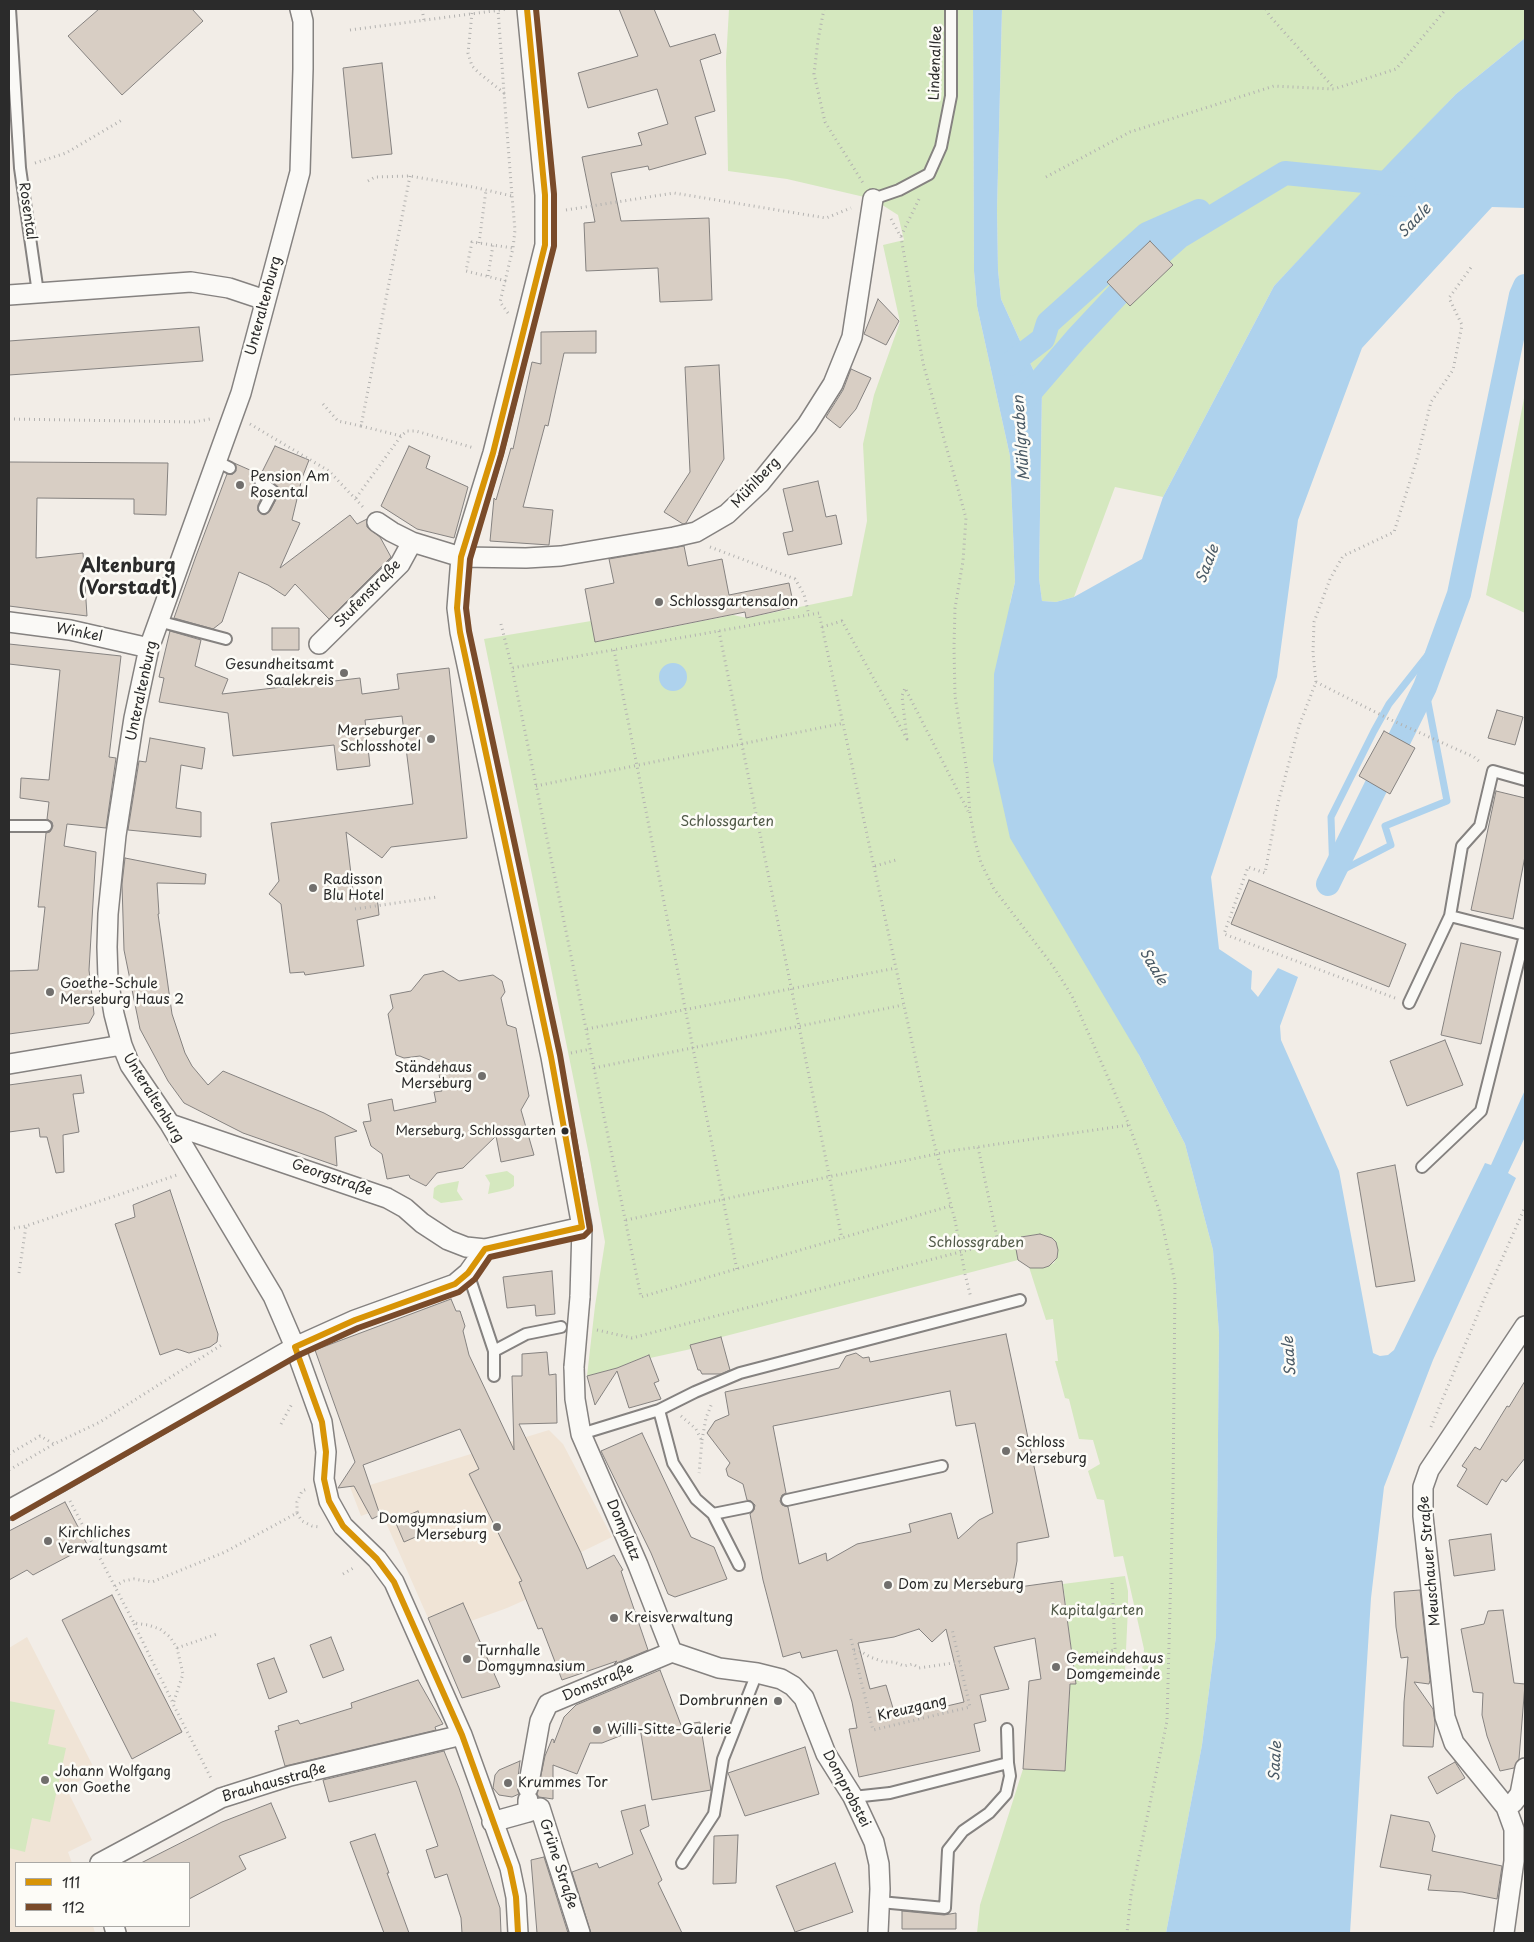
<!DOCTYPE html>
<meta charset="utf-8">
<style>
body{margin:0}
#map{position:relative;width:1534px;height:1942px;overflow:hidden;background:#f2ede7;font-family:"Playpen Sans",sans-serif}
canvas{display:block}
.frame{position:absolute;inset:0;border:10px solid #2b2b2b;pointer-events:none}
.legend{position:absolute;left:15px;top:1862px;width:175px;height:65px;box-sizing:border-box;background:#fdfcf7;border:1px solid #a9a8a5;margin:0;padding:6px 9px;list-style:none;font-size:15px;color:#2b2b2b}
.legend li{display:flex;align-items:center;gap:10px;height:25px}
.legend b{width:25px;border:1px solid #a9a8a5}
</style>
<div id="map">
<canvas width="1534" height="1942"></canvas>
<div class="frame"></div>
<ul class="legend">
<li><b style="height:6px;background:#d89406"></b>111</li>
<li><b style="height:6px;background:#7a4b2a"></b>112</li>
</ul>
</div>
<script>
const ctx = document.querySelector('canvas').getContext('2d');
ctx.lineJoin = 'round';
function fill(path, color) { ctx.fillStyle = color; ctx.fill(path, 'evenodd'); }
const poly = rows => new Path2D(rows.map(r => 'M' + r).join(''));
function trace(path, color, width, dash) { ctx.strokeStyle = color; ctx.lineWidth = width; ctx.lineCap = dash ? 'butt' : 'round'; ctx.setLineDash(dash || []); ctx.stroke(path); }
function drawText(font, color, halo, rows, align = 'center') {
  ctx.font = font + ' "Playpen Sans",sans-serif'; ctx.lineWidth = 5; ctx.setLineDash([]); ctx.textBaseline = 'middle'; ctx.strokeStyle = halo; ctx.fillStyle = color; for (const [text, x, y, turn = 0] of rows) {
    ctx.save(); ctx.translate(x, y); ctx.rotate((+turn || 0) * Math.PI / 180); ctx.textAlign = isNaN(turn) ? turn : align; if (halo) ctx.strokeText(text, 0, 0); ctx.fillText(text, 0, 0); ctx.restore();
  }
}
fill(poly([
 [549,1430,563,1444,612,1537,524,1580,534,1596,507,1608,471,1621,463,1603,428,1618,380,1509,361,1516,350,1487,354,1486,357,1492,363,1491,370,1488,370,1485],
 [27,1637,96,1772,66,1788,92,1840,68,1852,72,1863,16,1863,16,1926,93,1926,95,1933,9,1933,9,1648]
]), '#f0e4d6');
fill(poly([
 [729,9,973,9,974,271,977,306,1010,456,1015,582,1010,603,1139,1055,1185,1144,1213,1250,1219,1334,1216,1636,1202,1745,1166,1933,977,1933,980,1905,1023,1769,1065,1771,1070,1684,1142,1672,1144,1649,1123,1556,1114,1557,1104,1500,1097,1499,1088,1471,1100,1464,1093,1440,1079,1439,1069,1399,1065,1398,1055,1361,1058,1361,1053,1319,1046,1320,1029,1267,1043,1268,1054,1263,1058,1254,1056,1242,1052,1238,1040,1234,1025,1236,1021,1238,1016,1248,1018,1260,691,1345,691,1349,650,1358,648,1355,617,1368,587,1376,595,1306,605,1242,590,1160,484,639,591,621,596,642,733,615,747,618,852,596,867,521,863,444,874,395,900,322,883,245,904,240,898,215,873,199,787,179,728,171,726,61],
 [1002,9,1525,9,1525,38,1456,94,1274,286,1163,497,1115,487,1074,597,1056,602,1042,601,1039,578,1042,389,1001,299,998,270,997,210],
 [1525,393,1525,613,1486,595],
 [507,1171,514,1176,514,1186,510,1189,488,1194,490,1183,485,1175],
 [459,1181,457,1191,463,1200,441,1203,433,1198,434,1188,438,1185],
 [1125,1576,1128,1591,1128,1608,1125,1671,1076,1683,1063,1584],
 [9,1701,55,1710,48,1744,66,1748,50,1822,32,1818,25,1852,9,1848]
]), '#d5e8bf');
fill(poly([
 [973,9,1002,9,997,210,998,270,1001,299,1042,389,1039,578,1042,601,1056,602,1074,597,1142,559,1163,497,1274,286,1388,164,1456,94,1525,38,1525,208,1492,207,1362,348,1298,520,1277,677,1211,877,1219,949,1252,971,1251,989,1258,997,1278,968,1298,977,1280,1026,1281,1040,1339,1171,1373,1353,1380,1356,1388,1355,1394,1350,1485,1163,1491,1165,1525,1090,1525,1137,1508,1173,1516,1178,1433,1360,1384,1487,1371,1598,1350,1933,1166,1933,1202,1745,1216,1636,1219,1334,1213,1250,1185,1144,1139,1055,1010,838,993,761,994,674,1015,582,1010,456,977,306,974,271],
 '659 677a14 14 0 1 1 28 0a14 14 0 1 1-28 0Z'
]), '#aed2ed');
trace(poly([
 [1425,687,1447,801,1385,826,1391,845,1333,875,1331,817,1374,731,1389,704,1442,637]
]), '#aed2ed', 7);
trace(poly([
 [1010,364,1043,339,1048,323,1147,234,1199,211],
 [1021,403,1076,339,1133,278,1179,237,1285,173,1404,185],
 [1328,884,1425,687,1459,594,1521,295,1525,286]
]), '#aed2ed', 24);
const building = poly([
 [99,9,192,9,203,21,122,95,68,36,99,9],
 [619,9,654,9,670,47,715,34,721,53,700,60,715,111,695,117,706,154,649,170,648,166,611,173,621,221,709,218,712,300,660,302,658,268,586,271,584,223,595,222,582,157,642,145,638,133,668,124,657,89,588,108,578,73,638,56,619,9],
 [382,63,392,154,352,158,343,68,382,63],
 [1150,241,1173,265,1130,306,1107,282,1150,241],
 [878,299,899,321,886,345,864,334,878,299],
 [199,327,203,361,9,375,9,341,199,327],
 [596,331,596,353,564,353,548,426,545,425,523,507,553,510,549,545,490,541,494,498,496,500,511,448,513,449,532,362,541,364,541,332,596,331],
 [719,365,724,459,686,523,683,524,664,512,690,472,685,367,719,365],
 [851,369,871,378,856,409,840,428,826,417,843,390,851,369],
 [275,446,309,460,302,478,292,520,300,523,280,568,350,515,357,524,367,519,367,527,380,537,391,557,329,619,295,584,285,596,268,585,239,572,222,622,213,629,174,618,196,556,227,474,233,474,236,471,234,463,259,474,254,477,254,483,264,493,258,505,258,511,264,515,270,511,279,494,279,488,261,474,275,446],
 [409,446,430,456,426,468,468,487,454,538,417,529,381,506,409,446],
 [9,462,168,463,166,515,134,514,134,499,37,498,36,558,83,553,87,616,9,606,9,462],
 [818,481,826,517,836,515,842,544,788,555,783,533,793,531,783,489,818,481],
 [684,546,688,566,722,559,729,595,789,583,794,607,746,618,745,612,595,642,585,589,614,583,609,559,684,546],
 [272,628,299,628,299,650,272,650,272,628],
 [170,631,201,640,195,666,228,679,222,694,360,678,362,694,399,689,397,674,449,668,467,838,391,847,382,858,346,832,354,899,376,894,378,905,379,915,357,920,364,966,305,975,304,972,290,973,281,904,269,894,279,881,271,823,413,804,402,716,365,720,370,766,337,770,334,745,233,756,228,713,159,702,164,678,159,677,170,631],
 [9,644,121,656,109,757,116,758,106,828,67,824,64,846,96,852,89,970,94,1014,89,1023,9,1034,9,971,38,970,45,907,38,907,46,833,50,832,53,826,52,822,47,819,49,802,20,798,21,778,49,780,60,670,9,664,9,644],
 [1497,710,1523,717,1515,745,1488,738,1497,710],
 [1384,731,1415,748,1390,794,1359,776,1384,731],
 [150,738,205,748,202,769,181,765,176,808,201,812,201,837,128,830,139,761,146,762,150,738],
 [1496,791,1525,798,1525,856,1513,919,1471,910,1496,791],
 [125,858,206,874,205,884,157,883,159,914,158,914,172,1014,185,1053,192,1066,208,1085,223,1071,324,1113,357,1131,335,1137,337,1166,243,1133,184,1103,168,1081,140,1029,124,950,122,884,125,858],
 [1249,880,1406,944,1389,987,1231,924,1249,880],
 [1461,943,1501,952,1481,1044,1441,1035,1461,943],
 [443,971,459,981,493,975,502,981,505,992,501,998,507,1025,516,1028,529,1096,521,1110,534,1155,501,1162,496,1136,463,1168,437,1173,426,1186,410,1178,409,1175,387,1179,382,1154,371,1146,363,1122,371,1121,368,1104,392,1099,394,1111,436,1102,434,1092,442,1091,437,1063,420,1056,404,1058,396,1055,388,1014,393,1008,390,995,411,991,424,975,443,971],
 [1445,1040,1463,1085,1407,1106,1390,1061,1445,1040],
 [81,1075,84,1093,73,1094,79,1132,63,1135,64,1172,56,1173,47,1137,40,1137,39,1128,9,1132,9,1085,81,1075],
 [1395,1165,1415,1281,1376,1287,1357,1173,1395,1165],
 [170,1190,218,1334,217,1342,210,1347,189,1353,177,1349,160,1355,115,1224,135,1217,133,1205,170,1190],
 [1040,1234,1052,1238,1056,1242,1058,1250,1057,1258,1049,1266,1043,1268,1030,1268,1018,1260,1016,1249,1021,1237,1040,1234],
 [552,1271,555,1314,536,1316,535,1305,507,1308,503,1277,552,1271],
 [451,1299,456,1311,460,1311,465,1326,463,1331,469,1355,514,1450,512,1376,522,1376,522,1354,547,1352,549,1375,556,1374,557,1423,519,1424,581,1553,587,1569,614,1555,623,1570,621,1571,648,1650,614,1664,617,1661,562,1680,542,1628,538,1629,519,1582,522,1581,469,1474,479,1469,460,1429,363,1465,380,1515,372,1519,354,1486,338,1488,355,1462,315,1350,451,1299],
 [1006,1334,1049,1537,1017,1543,1017,1561,1012,1588,1062,1581,1076,1684,1070,1684,1065,1771,1023,1769,1029,1681,1041,1679,1035,1638,994,1647,1009,1689,980,1695,986,1721,974,1724,980,1751,859,1777,849,1729,857,1728,852,1702,837,1650,802,1658,800,1652,783,1657,763,1580,750,1514,754,1510,755,1505,751,1501,747,1500,743,1484,728,1476,726,1469,730,1463,707,1433,715,1421,729,1415,725,1392,839,1368,846,1356,856,1353,863,1358,869,1357,870,1362,1006,1334],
 [950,1391,956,1426,975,1423,993,1513,979,1520,958,1539,951,1513,909,1524,911,1532,857,1544,827,1561,826,1553,799,1564,788,1507,782,1505,780,1501,782,1495,786,1493,773,1426,950,1391],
 [919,1629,932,1642,946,1629,964,1702,896,1718,886,1685,870,1689,858,1643,894,1637,919,1629],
 [721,1337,730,1370,721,1374,702,1374,700,1370,698,1370,690,1345,721,1337],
 [649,1355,659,1381,654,1383,661,1399,629,1408,617,1371,595,1405,587,1376,617,1368,649,1355],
 [1525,1381,1525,1458,1506,1482,1502,1479,1487,1505,1457,1486,1467,1469,1462,1466,1475,1447,1480,1450,1507,1406,1509,1407,1525,1381],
 [642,1433,691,1537,714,1547,727,1579,675,1597,668,1594,651,1553,601,1451,642,1433],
 [65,1502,88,1546,33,1575,27,1570,9,1580,9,1531,65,1502],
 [418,1511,427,1532,404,1542,395,1521,418,1511],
 [1491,1534,1495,1570,1454,1576,1449,1540,1491,1534],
 [1420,1590,1430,1680,1429,1684,1414,1682,1433,1709,1435,1723,1433,1747,1403,1746,1404,1702,1408,1657,1401,1658,1396,1627,1394,1592,1420,1590],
 [112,1595,182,1732,132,1759,62,1620,112,1595],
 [463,1603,500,1687,462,1698,428,1618,463,1603],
 [1503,1610,1514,1683,1525,1684,1519,1759,1514,1768,1500,1771,1487,1736,1482,1715,1483,1693,1473,1692,1461,1629,1484,1624,1488,1611,1503,1610],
 [331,1637,344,1670,323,1678,310,1645,331,1637],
 [274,1658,287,1692,269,1699,257,1664,274,1658],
 [660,1670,681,1725,700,1722,711,1790,652,1800,640,1728,602,1743,590,1743,577,1774,553,1765,553,1799,539,1797,537,1794,545,1756,552,1739,554,1740,554,1743,564,1717,576,1705,660,1670],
 [418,1680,443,1724,435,1727,436,1730,285,1766,275,1731,279,1730,278,1726,298,1720,300,1724,352,1708,351,1703,418,1680],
 [805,1747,819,1794,745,1816,728,1773,805,1747],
 [444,1751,459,1788,500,1908,501,1933,462,1933,461,1918,447,1874,435,1878,426,1850,438,1846,416,1781,329,1802,323,1780,444,1751],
 [520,1761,517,1786,519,1794,512,1797,499,1795,493,1788,495,1775,499,1770,520,1761],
 [1455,1762,1465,1778,1437,1794,1428,1777,1455,1762],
 [271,1803,286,1838,239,1856,246,1869,189,1899,189,1863,141,1863,222,1822,271,1803],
 [645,1805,649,1826,640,1830,662,1880,658,1883,682,1933,591,1933,572,1872,597,1863,599,1868,633,1854,621,1811,645,1805],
 [1391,1815,1429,1822,1435,1836,1432,1851,1502,1866,1497,1899,1462,1892,1428,1890,1431,1875,1380,1867,1391,1815],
 [375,1834,389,1873,387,1873,409,1933,384,1933,350,1842,375,1834],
 [738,1835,736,1883,713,1884,714,1836,738,1835],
 [544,1857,568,1933,537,1933,531,1860,544,1857],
 [835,1863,853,1912,795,1932,776,1886,835,1863],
 [902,1911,944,1915,956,1913,956,1929,902,1929,902,1911]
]);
fill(building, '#d8cec4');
trace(building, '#858280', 1);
const service = poly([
 [10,9,20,168,38,293],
 [873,199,899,190,929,174,941,147,951,96,951,9],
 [216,461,230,468],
 [260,481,273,491,264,508],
 [158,621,226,639],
 [9,826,46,826],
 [1409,1003,1450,916,1462,846,1480,826,1493,771,1525,780],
 [1422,1167,1481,1111,1525,935,1450,916],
 [468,1273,494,1351,494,1376],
 [494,1351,526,1334,561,1327],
 [659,1410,673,1463,696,1499,713,1514,748,1507],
 [581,1434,659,1410,695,1392,740,1373,1020,1300],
 [787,1500,942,1466],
 [713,1514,739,1565],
 [853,1797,890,1793,1008,1763,1007,1729],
 [682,1863,714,1814,723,1759,757,1673],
 [880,1902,945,1908,948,1850,963,1831,989,1813,1006,1794,1010,1776,1008,1763]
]);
const minor = poly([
 [300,9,303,21,303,69,300,172,241,393,149,648,134,718,116,835,108,914,107,947,108,979,114,1014,122,1045,130,1065,170,1124,273,1296,295,1347,322,1422,326,1452,324,1479,329,1501,343,1526,377,1559,394,1582,462,1735,510,1868,516,1897,518,1933],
 [527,9,545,195,545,245,493,453,461,557,457,608,460,632,551,1057,582,1227,580,1297],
 [9,295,191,282,229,288,265,300],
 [377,522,392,532,412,542,461,557,526,558,561,556,674,537,696,532,727,514,760,483,807,425,833,384,852,337,873,199],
 [9,622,70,630,149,648],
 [319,644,400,564,412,542],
 [9,1064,122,1045],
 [170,1124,387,1198,405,1208,422,1223,448,1240,466,1247,485,1249],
 [574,1367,575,1399,581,1434,638,1565,672,1652,719,1668,757,1673,781,1679,793,1686,804,1698,826,1754,853,1797,874,1842,879,1864,880,1889,878,1933],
 [9,1510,60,1482,295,1347,355,1320,455,1284,468,1273,485,1249,582,1227],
 [528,1788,540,1721,548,1704,672,1652],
 [1506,1807,1513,1803,1520,1794,1525,1768],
 [528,1812,540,1808,580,1933],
 [492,1822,528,1812,528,1800],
 [100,1863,221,1798,290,1776,462,1735],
 [114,1926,116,1933],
 [1504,1933,1514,1861,1514,1829,1506,1807,1454,1743,1445,1717,1423,1516,1423,1487,1429,1470,1525,1326]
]);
trace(service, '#858280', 14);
trace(minor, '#858280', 22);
trace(poly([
 [422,9,424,20],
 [824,9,818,40,814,74,825,122,863,183],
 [1266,9,1269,15,1334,88],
 [472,13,468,53,472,66,479,73,504,93,498,9],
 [350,30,508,9],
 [35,163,66,153,122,120],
 [1046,177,1130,132,1274,86,1334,89,1396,69,1446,9],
 [368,181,375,177,410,176,473,187,512,196,504,93],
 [566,210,674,193,826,218,851,208],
 [891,219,901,237,923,363,966,518,963,561,955,608,954,647,955,696,967,772,970,814,975,841,981,863,994,889,1053,966,1072,996,1129,1125,1159,1210,1175,1282,1173,1493,1167,1721,1131,1895,1127,1933],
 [901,236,920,197],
 [479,243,486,190],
 [488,276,493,245],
 [506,281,466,271,472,242,513,248],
 [508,313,500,302,513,248,515,230,512,196],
 [323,404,338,421,361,426,410,176],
 [9,419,194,422,210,419],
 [250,424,329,471,363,507],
 [361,426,401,436],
 [356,498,401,436,407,431,416,431,474,448],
 [710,547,795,579,804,594,809,615],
 [501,624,512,668],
 [822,627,842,621,907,739,902,696,905,688,968,811],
 [719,631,842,1239],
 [614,650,737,1270],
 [1316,682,1389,719,1474,757,1480,762],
 [536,786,844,723],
 [875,866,896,860],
 [355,909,437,897],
 [1395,998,1224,934,1248,867,1265,873,1278,803,1299,726,1316,682,1313,653,1314,622,1330,579,1343,556,1394,532,1417,459,1431,402,1453,370,1462,325,1449,298,1472,266],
 [587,1029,896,968],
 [571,1053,591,1049],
 [594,1068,903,1005],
 [950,1206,641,1297,512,668,819,613,933,1139,955,1220],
 [626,1220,950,1151,1129,1125],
 [9,1229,26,1226],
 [19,1273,26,1226,177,1175],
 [965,1274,971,1298],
 [597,1330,632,1338,998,1242,978,1147],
 [681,1416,696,1429,702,1441,699,1473],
 [281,1424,293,1402],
 [1431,1427,1482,1304,1525,1207],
 [702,1440,706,1418,712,1403],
 [9,1454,40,1436,54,1444,100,1422,223,1344],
 [9,1470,54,1444],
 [70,1501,134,1623,148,1625,160,1629,170,1637,177,1648,183,1674,173,1704,212,1780],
 [297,1513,302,1521,312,1526,320,1527],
 [343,1574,355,1567],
 [1112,1583,1116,1668],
 [115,1586,124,1581,134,1579,152,1582,225,1552,297,1513,297,1502,302,1491,307,1489],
 [134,1624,173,1703],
 [851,1639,873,1730,970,1707,952,1629],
 [177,1648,217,1634],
 [854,1650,860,1651,870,1657,884,1662,894,1662,904,1666,913,1664,919,1668,960,1662],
 [1072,1656,1115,1650]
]), '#b3b2b0', 3, [1, 4]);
trace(service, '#faf9f6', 10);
trace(minor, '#faf9f6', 19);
const minorBridge = poly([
 [574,1367,580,1297]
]);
trace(minorBridge, '#858280', 22, []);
trace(poly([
 [955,1220,965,1274]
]), '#b3b2b0', 3, [1, 4]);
trace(minorBridge, '#faf9f6', 19);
trace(poly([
 [518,1933,516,1897,510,1868,462,1735,394,1582,377,1559,343,1526,329,1501,324,1479,326,1452,322,1422,295,1347,355,1320,455,1284,468,1273,485,1249,582,1227,551,1057,460,632,457,608,461,557,493,453,545,245,545,195,527,9]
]), '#d89406', 6);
trace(poly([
 [13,1518,299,1355,358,1328,459,1292,475,1279,490,1257,584,1236,590,1230,560,1055,469,631,466,608,470,559,501,455,554,246,554,194,536,9]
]), '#7a4b2a', 6);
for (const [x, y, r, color] of [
 [240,485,5,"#716f6d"],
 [659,602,5,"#716f6d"],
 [344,673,5,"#716f6d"],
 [431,739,5,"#716f6d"],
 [313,888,5,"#716f6d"],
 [50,992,5,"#716f6d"],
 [482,1076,5,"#716f6d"],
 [565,1131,4.5,"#2b2b2b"],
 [1006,1451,5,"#716f6d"],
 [497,1527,5,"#716f6d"],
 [48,1541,5,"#716f6d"],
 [888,1585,5,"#716f6d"],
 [614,1618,5,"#716f6d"],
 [467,1659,5,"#716f6d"],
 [1056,1667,5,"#716f6d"],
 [778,1701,5,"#716f6d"],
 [597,1730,5,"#716f6d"],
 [45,1780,5,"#716f6d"],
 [508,1783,5,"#716f6d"]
]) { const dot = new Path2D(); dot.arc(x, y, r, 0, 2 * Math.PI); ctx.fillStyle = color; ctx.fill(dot); trace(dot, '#fdfcf7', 2); }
drawText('13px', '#2b2b2b', '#fdfcf7', [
 ["Merseburg, Schlossgarten",556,1131]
], 'right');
drawText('14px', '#2b2b2b', '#fdfcf7', [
 ["Lindenallee",936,63,-88],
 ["Rosental",27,211,82],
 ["Unteraltenburg",264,306,-75],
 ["Mühlberg",756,483,-47],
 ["Stufenstraße",368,594,-46],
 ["Winkel",79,633,11],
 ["Unteraltenburg",142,691,-78],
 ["Unteraltenburg",153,1098,58],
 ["Georgstraße",332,1178,19],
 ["Domplatz",623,1530,67],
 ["Meuschauer Straße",1430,1561,-95],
 ["Domstraße",598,1683,-23],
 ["Kreuzgang",912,1709,-13],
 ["Brauhausstraße",274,1783,-16],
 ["Domprobstei",846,1789,62],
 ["Grüne Straße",558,1864,72]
]);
drawText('14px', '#2b2b2b', '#fdfcf7', [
 ["Pension Am",250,477],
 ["Rosental",250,493],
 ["Schlossgartensalon",669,602],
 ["Gesundheitsamt",334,665,"right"],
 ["Saalekreis",334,681,"right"],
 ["Merseburger",421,731,"right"],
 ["Schlosshotel",421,747,"right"],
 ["Radisson",323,880],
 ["Blu Hotel",323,896],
 ["Goethe-Schule",60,984],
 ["Merseburg Haus 2",60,1000],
 ["Ständehaus",472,1068,"right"],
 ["Merseburg",472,1084,"right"],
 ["Schloss",1016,1443],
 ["Merseburg",1016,1459],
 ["Domgymnasium",487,1519,"right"],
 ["Merseburg",487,1535,"right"],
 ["Kirchliches",58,1533],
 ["Verwaltungsamt",58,1549],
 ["Dom zu Merseburg",898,1585],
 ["Kreisverwaltung",624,1618],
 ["Turnhalle",477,1651],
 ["Domgymnasium",477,1667],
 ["Gemeindehaus",1066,1659],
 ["Domgemeinde",1066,1675],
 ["Dombrunnen",768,1701,"right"],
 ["Willi-Sitte-Galerie",607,1730],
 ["Johann Wolfgang",55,1772],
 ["von Goethe",55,1788],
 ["Krummes Tor",518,1783]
], 'left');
drawText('14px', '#505948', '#fdfcf7', [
 ["Schlossgarten",727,822],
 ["Schlossgraben",976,1243],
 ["Kapitalgarten",1097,1611]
]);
drawText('italic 15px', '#4a5a66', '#fdfcf7', [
 ["Saale",1415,221,-46],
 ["Mühlgraben",1022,438,-94],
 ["Saale",1208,564,-69],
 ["Saale",1153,967,60],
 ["Saale",1290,1356,-94],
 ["Saale",1276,1761,-87]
]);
drawText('bold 19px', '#2b2b2b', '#fdfcf7', [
 ["Altenburg",128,567],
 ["(Vorstadt)",128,589]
]);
</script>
